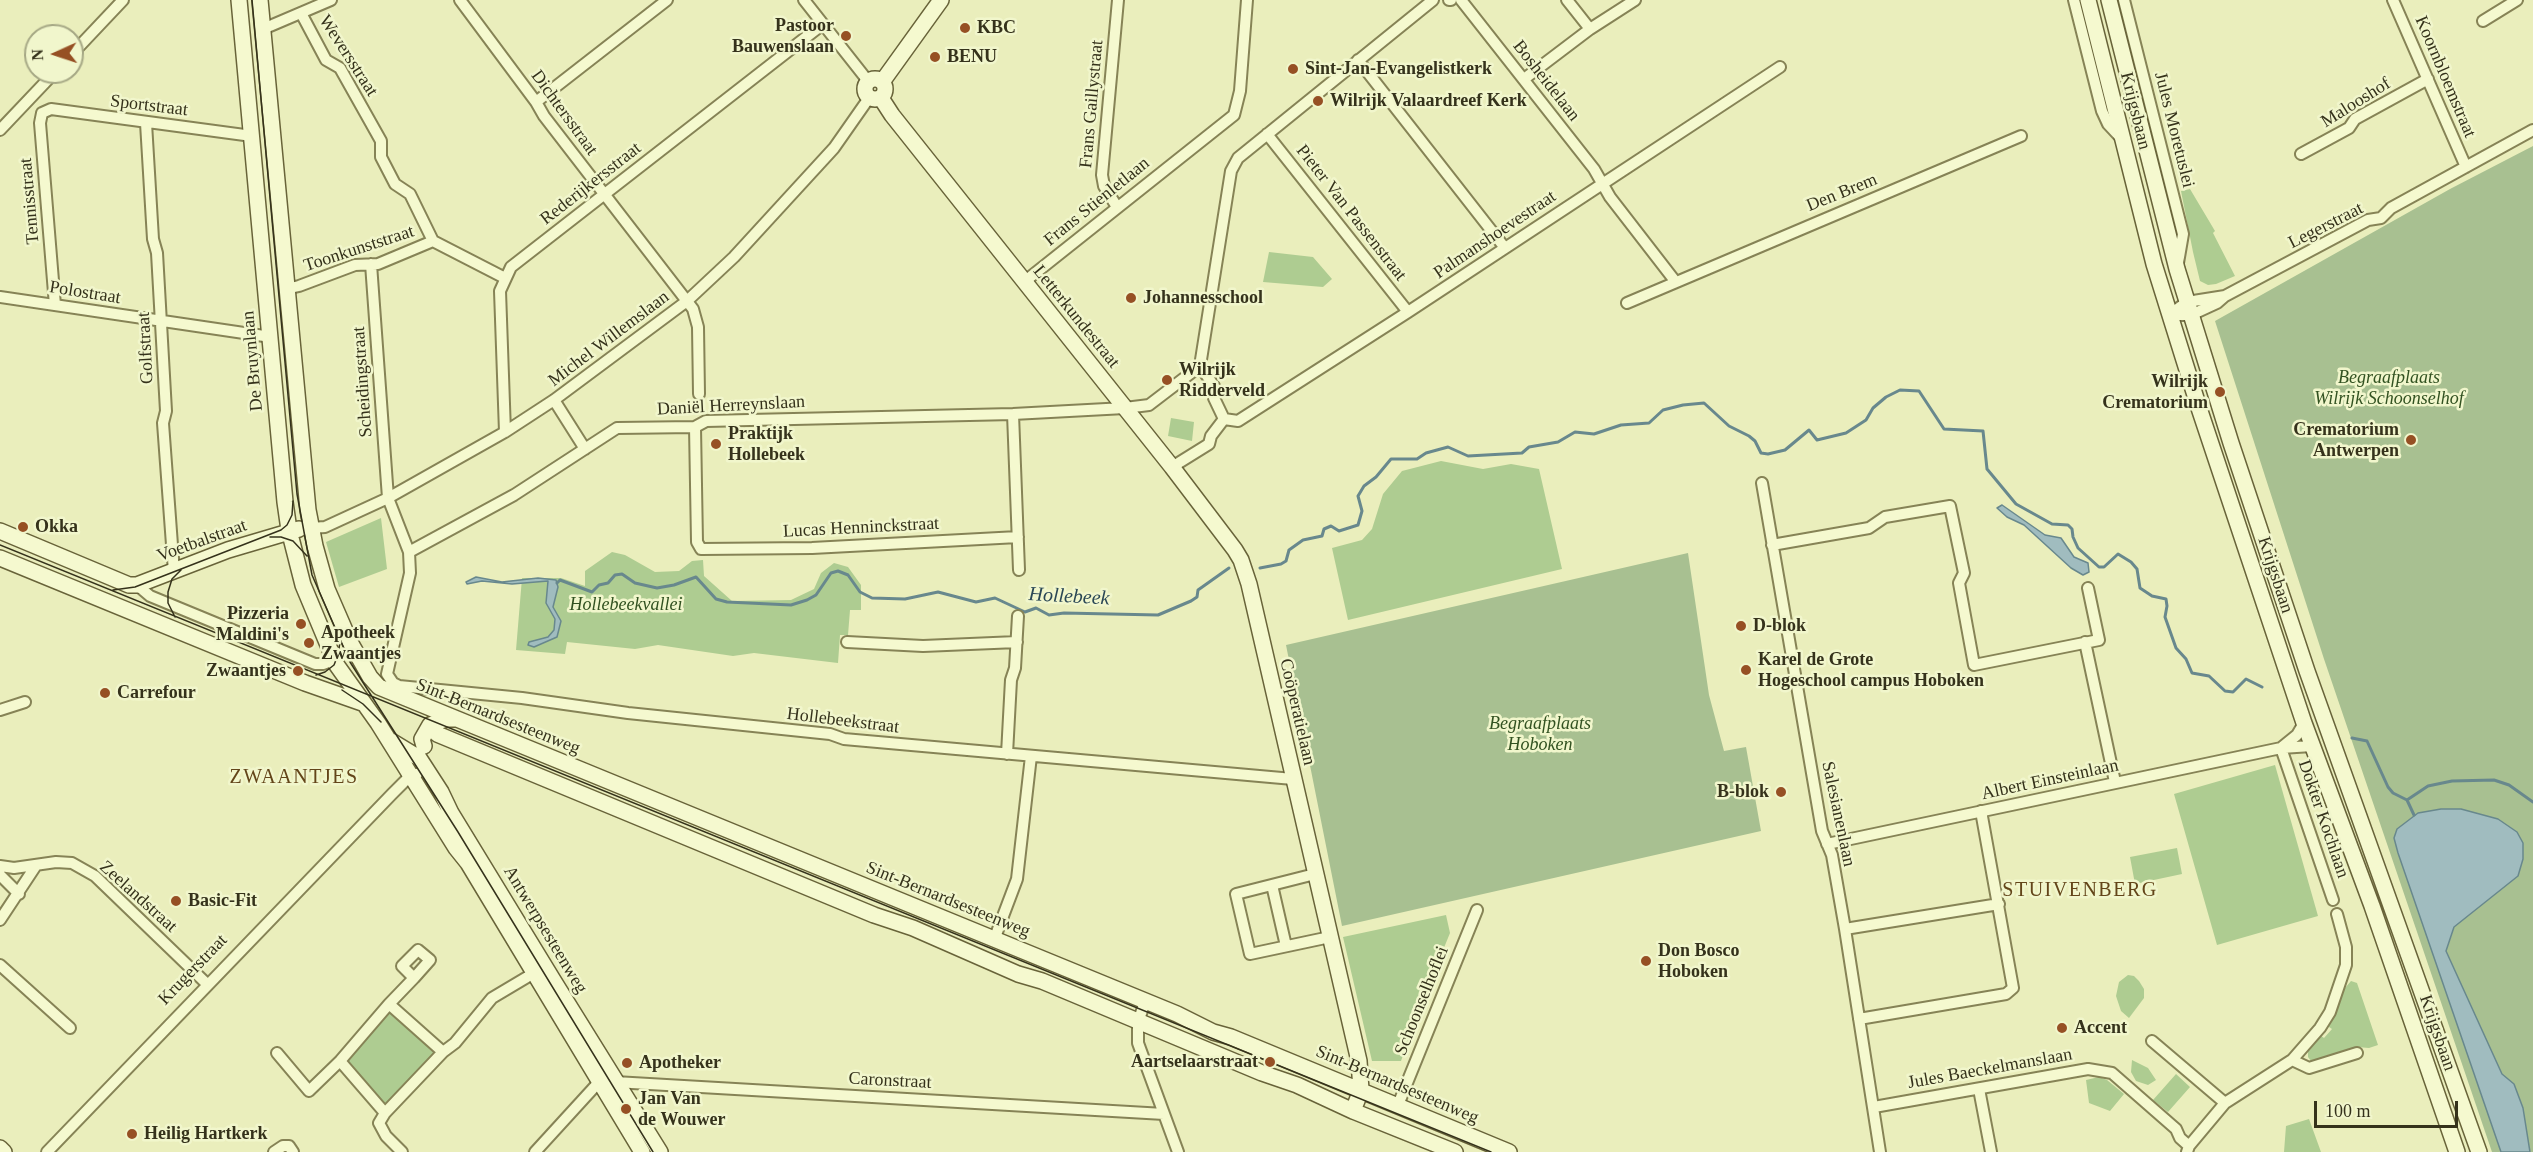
<!DOCTYPE html>
<meta charset="utf-8">
<style>
body{margin:0}
#map{position:relative;width:2533px;height:1152px;overflow:hidden;background:#eaeebc;font-family:"Times New Roman",serif}
canvas{display:block}
.north{position:absolute;left:24px;top:24px;width:60px;height:60px;box-sizing:border-box;background:#f1f6cc;border:2px solid #a6a885;border-radius:50%;rotate:267deg;font-size:16px;font-weight:700;line-height:24px;text-align:center;color:#35321b}
.north::after{content:'';display:block;margin:auto;width:21px;height:27px;background:#965024;clip-path:polygon(50% 0,100% 100%,50% 72%,0 100%)}
.scale{position:absolute;left:2314px;top:1101px;width:144px;height:27px;box-sizing:border-box;border:3px solid #35321b;border-top:0;padding-left:8px;font-size:18px;line-height:21px;white-space:nowrap;color:#35321b;-webkit-text-stroke:4px #f1f6cc;paint-order:stroke}
</style>
<div id="map">
<canvas width="2533" height="1152"></canvas>
<div class="north">N</div>
<div class="scale">100 m</div>
</div>
<script>
const ctx = document.querySelector('canvas').getContext('2d');
ctx.lineJoin = 'round';
function fill(path, color) { ctx.fillStyle = color; ctx.fill(path, 'evenodd'); }
const poly = rows => new Path2D(rows.map(r => 'M' + r).join(''));
function trace(path, color, width, dash) { ctx.strokeStyle = color; ctx.lineWidth = width; ctx.lineCap = dash ? 'butt' : 'round'; ctx.setLineDash(dash || []); ctx.stroke(path); }
function drawText(font, color, halo, rows, align = 'center') {
  ctx.font = font + ' "Times New Roman",serif'; ctx.lineWidth = 5; ctx.setLineDash([]); ctx.textBaseline = 'middle'; ctx.strokeStyle = halo; ctx.fillStyle = color; for (const [text, x, y, turn = 0] of rows) {
    ctx.save(); ctx.translate(x, y); ctx.rotate((+turn || 0) * Math.PI / 180); ctx.textAlign = isNaN(turn) ? turn : align; if (halo) ctx.strokeText(text, 0, 0); ctx.fillText(text, 0, 0); ctx.restore();
  }
}
fill(poly([
 [2190,189,2215,231,2213,233,2235,276,2216,284,2208,285,2200,281,2193,252,2181,191],
 [1269,252,1313,257,1332,279,1323,287,1263,282],
 [1171,418,1194,422,1192,441,1168,436],
 [1441,461,1483,469,1511,464,1539,469,1562,569,1348,620,1332,548,1362,540,1372,529,1383,494,1402,471],
 [381,518,387,569,339,587,326,542],
 [612,552,625,555,655,572,679,571,692,561,703,560,704,576,732,601,791,600,814,589,821,573,834,563,848,567,861,585,861,610,850,610,848,635,840,635,838,663,754,653,733,656,658,645,635,649,567,642,565,654,516,650,522,578,561,578,585,586,585,571],
 [2275,765,2318,916,2217,945,2174,794],
 [2177,848,2182,874,2135,884,2130,857],
 [1446,915,1450,933,1419,1009,1401,1061,1372,1061,1343,937],
 [2128,975,2134,976,2139,981,2144,989,2144,998,2129,1018,2121,1011,2116,996,2119,982],
 [2351,981,2357,983,2378,1045,2369,1048,2357,1047,2311,1061,2308,1057,2308,1049,2320,1035,2324,1038,2332,1029,2326,1025,2345,988],
 [389,1004,443,1052,385,1113,340,1061],
 [2132,1060,2148,1068,2156,1080,2148,1085,2136,1081,2131,1072],
 [2176,1074,2190,1087,2168,1112,2153,1100],
 [2099,1077,2107,1080,2124,1094,2110,1111,2089,1103,2086,1080],
 [2309,1119,2321,1152,2284,1152,2286,1126]
]), '#aecc91');
fill(poly([
 [2533,146,2533,1152,2492,1152,2324,659,2215,321,2450,189],
 [1688,553,1709,695,1724,751,1746,747,1761,831,1342,926,1286,645]
]), '#a8c091');
const water = poly([
 [2002,505,2045,535,2061,538,2074,557,2088,563,2089,572,2083,575,2071,568,2024,525,2007,517,1997,508,2002,505],
 [476,577,502,582,538,578,556,580,558,587,553,607,561,621,557,637,534,647,528,645,529,642,548,637,554,630,555,619,546,603,548,581,512,584,482,581,467,584,466,582,476,577],
 [2441,809,2461,809,2498,819,2517,832,2523,843,2523,859,2518,876,2454,927,2446,951,2502,1074,2514,1084,2523,1108,2530,1152,2501,1152,2398,853,2394,838,2397,829,2418,813,2441,809]
]);
fill(water, '#a0bcbf');
trace(water, '#68888d', 1.5);
trace(poly([
 [1260,568,1281,564,1286,561,1289,550,1303,540,1322,536,1324,529,1331,526,1339,531,1358,525,1362,511,1358,496,1364,486,1376,477,1391,459,1417,459,1426,453,1448,447,1468,456,1522,453,1529,447,1558,442,1575,432,1594,434,1621,425,1649,423,1663,410,1683,405,1704,403,1729,426,1749,436,1755,441,1761,453,1768,454,1785,450,1809,430,1817,440,1846,433,1866,420,1873,408,1886,397,1900,390,1919,391,1944,429,1983,431,1987,469,2016,504,2052,524,2068,525,2072,529,2073,537,2078,548,2099,567,2104,567,2118,554,2131,562,2137,569,2140,588,2152,596,2166,599,2167,606,2165,617,2176,648,2186,659,2192,673,2209,676,2225,691,2233,692,2246,679,2262,687],
 [557,583,560,580,592,592,599,585,608,583,615,575,622,574,635,583,657,588,674,585,696,577,716,599,727,602,791,605,807,600,816,595,831,573,838,571,848,575,860,592,872,598,905,599,938,592,976,602,995,598,1025,612,1036,608,1049,615,1064,613,1158,615,1191,601,1197,597,1198,590,1229,568],
 [2352,738,2367,741,2388,787,2393,793,2407,800,2428,786,2452,781,2494,780,2509,785,2533,802],
 [2407,800,2414,815]
]), '#68888d', 3);
const street = poly([
 [460,0,536,102,544,116,693,309,698,327,699,394],
 [804,0,868,81],
 [1449,0,1451,0],
 [1461,0,1594,169,1610,197,1675,281],
 [1567,0,1590,29],
 [2074,0,2102,111,2108,124,2122,139],
 [2124,0,2183,234,2178,263],
 [2393,0,2466,167],
 [301,13,326,60,340,68,381,141,381,157,395,184,410,194,433,241],
 [2483,21,2517,0],
 [263,29,331,0],
 [72,54,123,0],
 [1358,60,1505,248],
 [1524,79,1590,29,1635,0],
 [536,102,667,0],
 [42,113,51,109,252,136],
 [42,113,40,123,55,305],
 [146,123,153,239,157,253,166,411,163,423,174,572],
 [0,130,55,72],
 [1267,134,1408,312],
 [2301,154,2349,128,2355,119,2428,79],
 [1117,207,1104,186,1102,175,1118,0],
 [433,241,505,278],
 [371,264,388,498,409,552,410,573,387,674,393,683,399,686,522,698,628,713,830,734,844,739,1293,779],
 [1024,282,1234,115,1240,91,1247,0],
 [286,289,299,286,355,265,378,264,433,241],
 [0,297,271,337],
 [1627,303,2021,136],
 [2169,315,2191,315,2217,303,2225,296,2368,220,2381,218,2391,208,2533,130],
 [2169,315,2187,302,2225,296],
 [1200,366,1231,171,1238,158,1433,0],
 [1200,366,1214,386,1214,398,1224,419],
 [554,400,585,449],
 [1013,414,1019,570],
 [1224,419,1238,421,1408,312,1780,67],
 [695,427,697,542,701,549,812,548,1018,537],
 [505,432,500,291,511,267,823,24],
 [1172,467,1209,444,1211,436,1224,419],
 [1762,483,1822,831,1832,855,1845,929,1880,1152],
 [311,528,325,527,388,498,505,432,554,400,687,301,734,257,834,148,869,98],
 [1772,545,1869,528,1885,517,1950,506,1964,573,1959,583,1974,665,2099,640,2088,588],
 [409,552,514,495,617,428,695,427,706,421,1013,414,1125,408,1149,405,1200,366],
 [137,585,150,596,315,664,323,664,334,660],
 [847,642,923,646,1017,642],
 [2085,642,2115,782],
 [0,710,25,702],
 [2281,748,2333,900],
 [2281,748,2297,735,2304,723],
 [1007,754,1011,680,1015,668,1018,616],
 [1827,844,2281,748,2312,746],
 [0,866,14,868,56,862,72,863,95,876,207,984],
 [1315,874,1236,894,1250,954,1330,937],
 [0,875,19,894],
 [1272,885,1286,946],
 [0,920,35,867],
 [1845,929,1999,904],
 [994,940,1017,879,1031,756],
 [0,965,70,1028],
 [1145,1002,1138,1022,1138,1043,1178,1152],
 [389,1004,414,978,430,960,418,950,402,966,414,978],
 [1859,1019,2006,994,2013,988,1981,811],
 [2152,1041,2225,1103],
 [277,1053,309,1091,340,1061,389,1004,443,1052],
 [2292,1060,2309,1068,2357,1053],
 [340,1061,385,1113,443,1052,455,1043,492,998,534,973],
 [615,1082,1164,1114],
 [1979,1089,1991,1152],
 [1398,1105,1477,910],
 [1874,1107,2088,1069,2112,1073,2176,1129,2180,1138,2189,1146],
 [385,1113,379,1123,386,1136,402,1152],
 [47,1152,392,794,411,775,417,774],
 [274,1152,283,1146,289,1146,293,1152],
 [535,1152,599,1082],
 [2187,1152,2189,1146,2225,1103,2292,1060,2320,1028,2330,1012,2346,965,2346,947,2337,914]
]);
const secondary = poly([
 [239,0,285,502,289,530,303,585,336,664,378,723,456,848,468,863,642,1152],
 [260,0,308,510,315,546,327,589,350,642,370,677,379,687,1177,1014,1213,1032,1231,1037,1509,1152],
 [2088,0,2154,264,2199,408,2304,723,2372,906,2457,1152],
 [2109,0,2177,269,2231,443,2307,671,2479,1152],
 '865 89a10 10 0 1 1 20 0a10 10 0 1 1-20 0Z',
 [882,82,941,0],
 [881,98,892,115,1172,467,1235,550,1241,560,1249,584,1359,1061,1361,1090,1353,1111],
 [0,531,129,585,137,585,228,550,299,529],
 [0,558,305,683,362,703],
 [437,734,874,915,913,928,1018,974,1042,981,1262,1073,1297,1085,1353,1111,1455,1152],
 [391,741,419,758,441,792,451,813,553,980,660,1152],
 [424,746,422,739,430,725,446,719,455,719],
 [0,1148,4,1152]
]);
trace(street, '#868356', 14);
trace(secondary, '#686339', 18);
trace(street, '#f5f9cf', 10);
trace(secondary, '#f5f9cf', 15);
trace(poly([
 [252,0,297,494,312,575,350,662,458,832,653,1152],
 [270,537,281,537,293,541,307,556],
 [0,545,1491,1152],
 [113,590,135,587,281,530,287,525,292,515,293,501],
 [175,617,168,603,168,592,172,579,181,570],
 [316,675,325,672,334,665,338,655,340,642],
 [342,690,363,704,381,722]
]), '#35321b', 1.5);
for (const [x, y, r, color] of [
 [965,28,6,"#965024"],
 [846,36,6,"#965024"],
 [935,57,6,"#965024"],
 [1293,69,6,"#965024"],
 [1318,101,6,"#965024"],
 [1131,298,6,"#965024"],
 [1167,380,6,"#965024"],
 [2220,392,6,"#965024"],
 [2411,440,6,"#965024"],
 [716,444,6,"#965024"],
 [23,527,6,"#965024"],
 [301,624,6,"#965024"],
 [1741,626,6,"#965024"],
 [309,643,6,"#965024"],
 [1746,670,6,"#965024"],
 [298,671,6,"#965024"],
 [105,693,6,"#965024"],
 [1781,792,6,"#965024"],
 [176,901,6,"#965024"],
 [1646,961,6,"#965024"],
 [2062,1028,6,"#965024"],
 [1270,1062,6,"#965024"],
 [627,1063,6,"#965024"],
 [626,1109,6,"#965024"],
 [132,1134,6,"#965024"]
]) { const dot = new Path2D(); dot.arc(x, y, r, 0, 2 * Math.PI); ctx.fillStyle = color; ctx.fill(dot); trace(dot, '#f1f6cc', 2); }
drawText('bold 18px', '#35321b', '#f1f6cc', [
 ["Pastoor",834,26,"right"],
 ["Bauwenslaan",834,47,"right"],
 ["KBC",977,28],
 ["BENU",947,57],
 ["Sint-Jan-Evangelistkerk",1305,69],
 ["Wilrijk Valaardreef Kerk",1330,101],
 ["Johannesschool",1143,298],
 ["Wilrijk",1179,370],
 ["Ridderveld",1179,391],
 ["Wilrijk",2208,382,"right"],
 ["Crematorium",2208,403,"right"],
 ["Crematorium",2399,430,"right"],
 ["Antwerpen",2399,451,"right"],
 ["Praktijk",728,434],
 ["Hollebeek",728,455],
 ["Okka",35,527],
 ["Pizzeria",289,614,"right"],
 ["Maldini's",289,635,"right"],
 ["D-blok",1753,626],
 ["Apotheek",321,633],
 ["Zwaantjes",321,654],
 ["Karel de Grote",1758,660],
 ["Hogeschool campus Hoboken",1758,681],
 ["Zwaantjes",286,671,"right"],
 ["Carrefour",117,693],
 ["B-blok",1769,792,"right"],
 ["Basic-Fit",188,901],
 ["Don Bosco",1658,951],
 ["Hoboken",1658,972],
 ["Accent",2074,1028],
 ["Aartselaarstraat",1258,1062,"right"],
 ["Apotheker",639,1063],
 ["Jan Van",638,1099],
 ["de Wouwer",638,1120],
 ["Heilig Hartkerk",144,1134]
], 'left');
drawText('18px', '#35321b', '#f1f6cc', [
 ["Weversstraat",348,56,57],
 ["Koornbloemstraat",2445,77,67],
 ["Bosheidelaan",1546,81,52],
 ["Malooshof",2356,103,-32],
 ["Frans Gaillystraat",1092,104,-85],
 ["Sportstraat",149,106,7],
 ["Krijgsbaan",2135,111,76],
 ["Dichtersstraat",564,113,54],
 ["Jules Moretuslei",2174,130,76],
 ["Rederijkersstraat",591,184,-38],
 ["Den Brem",1842,193,-22],
 ["Tennisstraat",30,201,-95],
 ["Frans Stienletlaan",1097,202,-39],
 ["Pieter Van Passenstraat",1351,213,52],
 ["Legerstraat",2326,226,-27],
 ["Palmanshoevestraat",1495,235,-34],
 ["Toonkunststraat",359,249,-18],
 ["Polostraat",85,293,9],
 ["Letterkundestraat",1076,317,51],
 ["Michel Willemslaan",609,339,-37],
 ["Golfstraat",146,348,-93],
 ["De Bruynlaan",253,361,-95],
 ["Scheidingstraat",363,382,-94],
 ["Daniël Herreynslaan",731,406,-3],
 ["Lucas Henninckstraat",861,528,-3],
 ["Voetbalstraat",202,541,-20],
 ["Krijgsbaan",2275,575,72],
 ["Coöperatielaan",1297,712,77],
 ["Sint-Bernardsesteenweg",498,717,22],
 ["Hollebeekstraat",843,721,7],
 ["Albert Einsteinlaan",2050,780,-12],
 ["Salesianenlaan",1838,814,78],
 ["Dokter Kochlaan",2323,819,71],
 ["Zeelandstraat",138,897,42],
 ["Sint-Bernardsesteenweg",948,900,22],
 ["Antwerpsesteenweg",545,930,59],
 ["Krugerstraat",193,970,-46],
 ["Schoonselhoflei",1422,1001,-68],
 ["Krijgsbaan",2437,1033,71],
 ["Jules Baeckelmanslaan",1990,1069,-10],
 ["Caronstraat",890,1081,3],
 ["Sint-Bernardsesteenweg",1397,1085,23]
]);
drawText('italic 18px', '#325221', '#f1f6cc', [
 ["Begraafplaats",2389,378],
 ["Wilrijk Schoonselhof",2389,399],
 ["Hollebeekvallei",626,605],
 ["Begraafplaats",1540,724],
 ["Hoboken",1540,745]
]);
drawText('italic 20px', '#2a4755', '#f1f6cc', [
 ["Hollebeek",1069,597,3]
]);
ctx.letterSpacing = '1.5px';
drawText('20px', '#634519', '#f1f6cc', [
 ["ZWAANTJES",294,778],
 ["STUIVENBERG",2080,891]
]);
ctx.letterSpacing = '0px';
</script>
